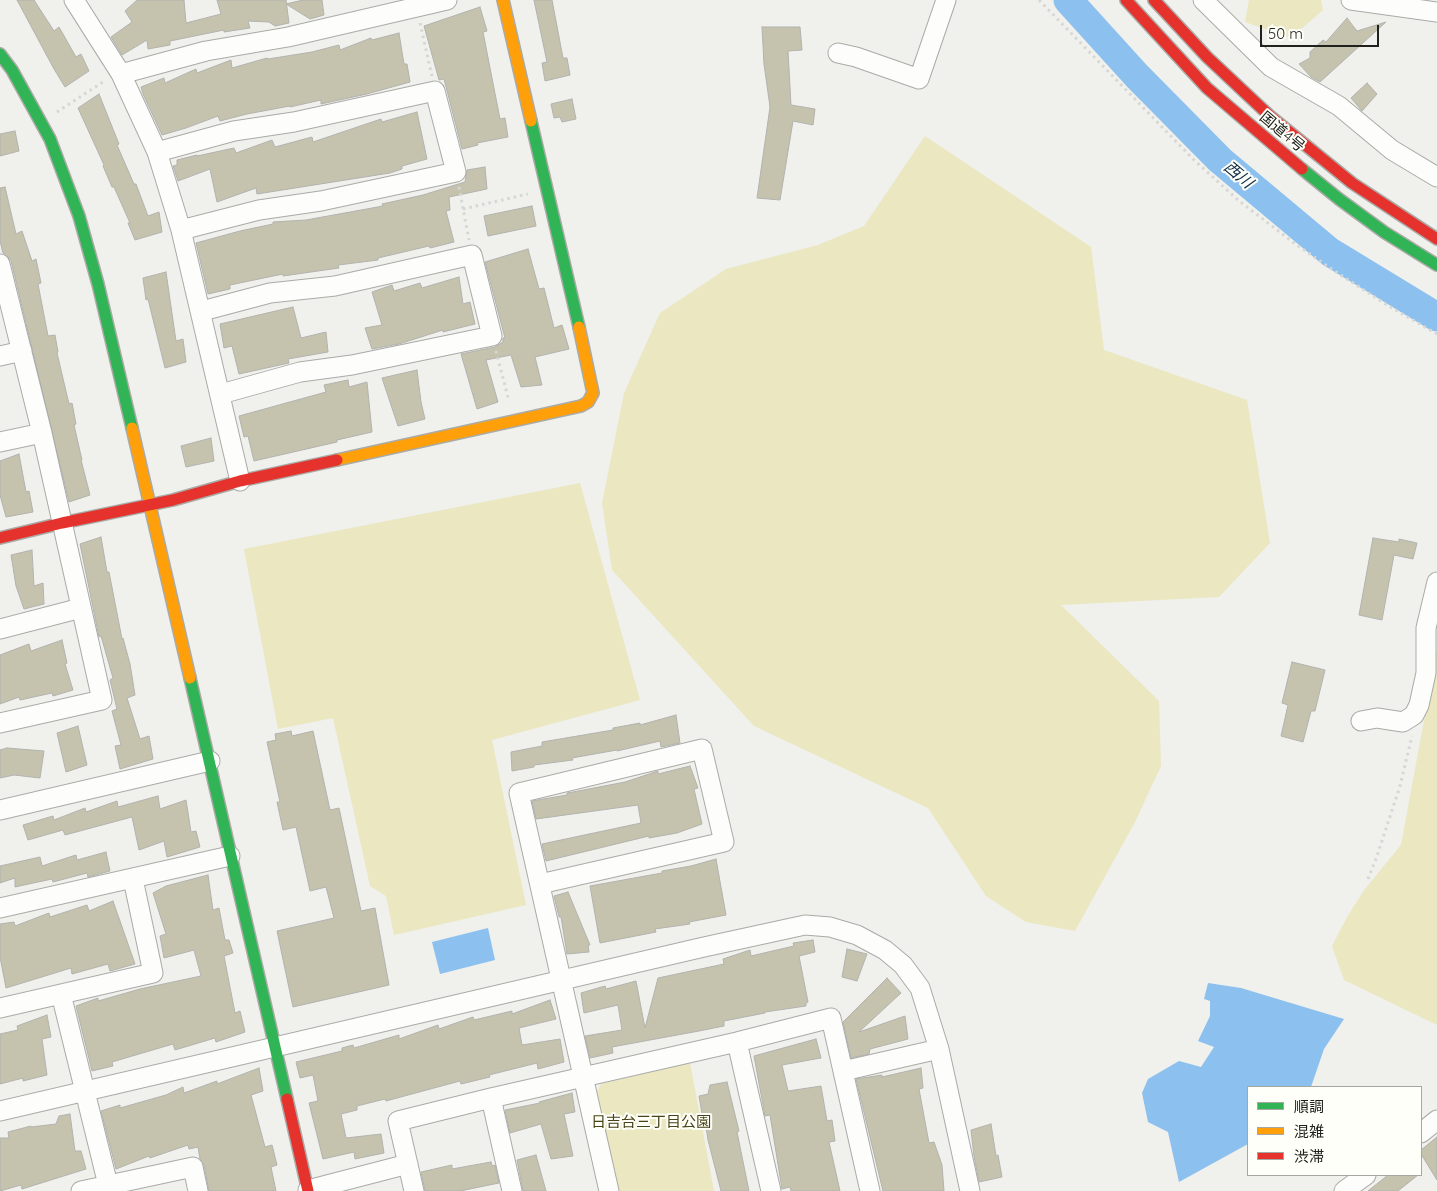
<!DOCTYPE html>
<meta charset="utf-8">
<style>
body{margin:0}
#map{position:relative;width:1437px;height:1191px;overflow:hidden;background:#f0f0ec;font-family:Quicksand,"Noto Sans JP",sans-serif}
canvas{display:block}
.legend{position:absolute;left:1247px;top:1086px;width:175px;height:90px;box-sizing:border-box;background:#fffffa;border:1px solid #a6a6a2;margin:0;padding:6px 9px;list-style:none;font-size:15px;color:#20201d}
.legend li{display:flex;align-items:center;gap:10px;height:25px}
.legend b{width:25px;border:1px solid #a6a6a2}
.scale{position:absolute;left:1260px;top:25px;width:119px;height:22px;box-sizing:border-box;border:2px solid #20201d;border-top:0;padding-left:6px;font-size:15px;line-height:18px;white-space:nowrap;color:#20201d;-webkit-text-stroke:4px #fffffa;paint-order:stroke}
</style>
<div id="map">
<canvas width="1437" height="1191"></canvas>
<ul class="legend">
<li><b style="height:6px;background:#30b455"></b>順調</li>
<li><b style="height:6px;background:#ff9f0a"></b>混雑</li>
<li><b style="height:6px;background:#e5322d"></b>渋滞</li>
</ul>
<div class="scale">50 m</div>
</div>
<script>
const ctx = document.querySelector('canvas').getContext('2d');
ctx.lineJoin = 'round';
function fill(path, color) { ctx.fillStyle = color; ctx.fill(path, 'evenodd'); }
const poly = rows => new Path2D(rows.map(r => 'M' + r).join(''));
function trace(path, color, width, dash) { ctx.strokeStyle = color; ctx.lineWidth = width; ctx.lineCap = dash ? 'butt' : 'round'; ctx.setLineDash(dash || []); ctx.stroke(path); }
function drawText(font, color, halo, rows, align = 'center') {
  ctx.font = font + ' Quicksand,"Noto Sans JP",sans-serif'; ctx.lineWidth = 4; ctx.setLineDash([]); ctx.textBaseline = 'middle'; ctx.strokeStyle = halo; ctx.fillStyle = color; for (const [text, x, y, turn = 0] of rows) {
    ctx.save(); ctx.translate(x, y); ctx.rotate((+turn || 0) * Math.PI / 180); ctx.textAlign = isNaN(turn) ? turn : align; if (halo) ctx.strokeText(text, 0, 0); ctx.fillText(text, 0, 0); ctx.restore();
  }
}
fill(poly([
 [1249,0,1321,0,1323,10,1291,38,1245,22],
 [925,136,1091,247,1104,350,1247,400,1270,543,1219,597,1061,605,1159,701,1161,766,1135,822,1075,931,1026,922,986,896,928,808,754,726,612,570,602,503,624,393,660,313,726,269,818,245,864,226],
 [580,483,640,700,492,740,526,905,394,935,386,896,370,886,333,718,278,729,244,549],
 [1437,650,1437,1025,1344,980,1332,946,1347,917,1365,889,1401,845],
 [690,1063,714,1191,616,1191,595,1095,601,1084]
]), '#eae7c1');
fill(poly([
 [488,928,495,960,440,974,432,942],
 [1208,983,1241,988,1344,1019,1324,1049,1311,1087,1248,1087,1248,1144,1179,1182,1168,1132,1148,1122,1142,1093,1148,1079,1179,1061,1201,1067,1214,1047,1198,1041,1210,1016,1210,1001,1204,999]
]), '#8bc0ef');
trace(poly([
 [1068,0,1137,76,1220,160,1330,252,1437,317]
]), '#8bc0ef', 29);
const building = poly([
 [17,0,34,0,54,31,59,27,76,57,81,54,89,71,65,87,54,69,17,0],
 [137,0,184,0,186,23,221,14,217,0,286,0,289,23,275,26,269,22,248,21,250,28,224,32,224,30,170,41,170,45,148,49,147,40,122,55,111,37,132,22,125,11,137,0],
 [303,0,322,0,324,15,310,19,286,4,303,0],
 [534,0,552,0,563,58,567,58,570,75,545,81,542,63,547,62,534,0],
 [480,7,487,31,483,32,500,119,505,118,508,137,477,143,478,145,462,149,444,79,439,80,424,26,480,7],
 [1347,18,1357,31,1386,22,1320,82,1311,77,1299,64,1310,58,1310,52,1323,40,1326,42,1347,18],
 [762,27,800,27,802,50,788,51,791,105,815,109,813,125,793,121,780,200,757,198,770,107,764,64,762,27],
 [399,33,404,64,407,64,410,82,367,94,321,104,321,100,290,107,290,106,247,114,220,121,218,116,186,128,162,135,143,94,141,87,164,78,165,83,196,69,197,73,231,60,232,68,267,58,268,59,312,52,339,45,340,50,371,38,372,40,399,33],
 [1367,83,1377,94,1362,111,1351,98,1367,83],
 [99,94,119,144,117,145,134,184,136,184,148,216,159,212,162,232,135,240,128,223,130,223,114,187,112,187,103,166,104,165,78,108,99,94],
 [572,99,576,119,562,122,560,117,554,118,551,104,572,99],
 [417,112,427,159,402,166,402,169,390,173,257,194,256,188,217,202,210,169,178,181,173,166,177,165,177,160,197,155,197,156,234,148,236,153,272,140,275,147,312,137,313,142,381,119,382,122,417,112],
 [15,131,19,151,0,156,0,134,15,131],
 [485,167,487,189,449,197,450,210,446,211,454,242,430,248,429,246,378,258,378,260,338,265,339,268,283,276,283,274,230,285,230,289,208,294,196,243,240,231,273,224,273,222,306,220,383,206,382,204,423,195,465,182,467,170,485,167],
 [5,187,16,234,22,231,32,261,36,259,41,283,38,284,48,336,55,335,58,352,57,353,69,404,72,403,76,424,74,425,82,460,81,460,90,495,69,502,11,261,8,257,3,253,0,241,0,188,5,187],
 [532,206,536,226,488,236,484,216,532,206],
 [528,249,539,289,544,288,554,328,562,325,569,349,535,357,542,385,521,387,511,355,486,360,498,402,477,409,461,354,495,347,503,342,503,338,505,338,485,262,528,249],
 [166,272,176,341,183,339,186,362,165,368,148,299,146,300,143,278,166,272],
 [459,277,463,304,470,302,475,324,443,332,443,330,399,344,372,349,365,328,382,325,372,292,392,285,394,291,420,283,422,288,459,277],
 [293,307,301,338,326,332,328,352,288,359,289,363,239,374,232,346,224,348,220,324,293,307],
 [417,370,421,402,425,419,398,426,382,378,417,370],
 [348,380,349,387,367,382,372,432,337,440,337,442,254,461,248,436,244,437,239,416,326,392,324,385,348,380],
 [211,438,214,461,186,467,181,446,211,438],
 [19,454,26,492,29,491,33,512,6,517,0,495,0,461,19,454],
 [101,537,107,572,109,572,122,639,123,638,130,664,135,695,127,698,140,739,149,736,153,759,120,769,115,746,121,745,112,711,117,709,110,680,113,678,101,636,99,637,80,544,101,537],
 [1373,538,1399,542,1399,539,1417,543,1413,559,1394,555,1382,620,1359,615,1373,538],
 [32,550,34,586,43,583,44,604,24,609,16,586,11,555,32,550],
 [62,640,67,663,65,664,73,690,53,696,52,693,20,700,19,697,0,704,0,655,29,644,31,651,62,640],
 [1292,662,1325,670,1315,711,1311,711,1303,742,1281,736,1288,705,1282,703,1292,662],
 [676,715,680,743,661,747,660,741,617,751,617,750,572,758,573,760,534,765,534,767,512,771,511,752,542,746,542,742,613,730,613,728,640,723,640,725,676,715],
 [78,726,87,765,66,772,57,733,78,726],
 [291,731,292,736,313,731,330,810,339,808,361,911,375,908,389,985,293,1007,277,931,334,918,326,887,310,891,296,827,283,830,277,802,280,802,267,742,276,740,275,734,291,731],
 [7,748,44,751,40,778,14,775,0,778,0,750,7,748],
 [690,766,698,788,694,789,702,824,677,833,649,838,649,836,546,861,542,844,641,823,638,805,536,819,532,801,567,795,567,793,573,792,625,782,658,771,658,774,690,766],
 [158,796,160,809,186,800,191,832,196,831,200,847,167,857,164,841,139,850,132,817,65,835,63,830,28,840,23,825,53,816,54,820,85,808,86,812,117,801,118,807,158,796],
 [106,852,110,871,88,877,87,873,53,882,52,879,15,887,15,878,0,883,0,866,40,857,42,866,76,855,77,860,106,852],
 [716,859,726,915,689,922,690,924,655,929,656,932,600,943,590,886,662,873,662,871,691,866,716,859],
 [208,875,213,910,219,908,225,940,229,940,233,953,224,956,235,1013,240,1011,245,1032,216,1042,215,1038,175,1050,173,1044,112,1062,113,1066,92,1071,76,1006,98,998,98,1001,140,989,201,976,194,950,164,958,160,936,166,934,153,893,166,886,208,875],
 [568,892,590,945,588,945,589,952,567,954,561,917,559,917,554,896,568,892],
 [113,901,135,964,110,971,108,964,72,974,71,968,6,988,0,957,0,924,14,922,15,926,49,913,50,917,87,905,89,911,113,901],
 [813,940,815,952,799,956,808,1002,806,1003,806,1006,765,1012,765,1013,724,1021,724,1026,699,1031,612,1047,613,1053,590,1058,585,1036,622,1030,618,1005,584,1013,581,993,605,986,606,989,636,981,645,1028,658,978,724,964,723,959,750,950,751,956,794,946,793,943,813,940],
 [847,949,867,954,857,981,842,977,847,949],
 [887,978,901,993,859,1032,905,1016,908,1039,870,1049,869,1054,851,1058,843,1022,887,978],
 [550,1000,556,1019,519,1028,522,1045,560,1039,564,1062,538,1069,537,1063,489,1075,490,1077,461,1084,460,1081,386,1101,385,1099,357,1106,357,1110,341,1114,346,1138,381,1134,384,1153,355,1159,354,1152,323,1159,309,1103,318,1101,313,1075,300,1078,296,1062,342,1051,342,1048,353,1045,354,1048,399,1035,399,1039,438,1025,439,1029,473,1017,474,1020,512,1011,512,1014,550,1000],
 [47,1015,51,1037,42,1039,47,1075,23,1081,23,1078,0,1084,0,1034,18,1030,17,1026,47,1015],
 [816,1039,821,1058,782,1065,788,1091,821,1086,827,1121,832,1120,835,1141,829,1142,840,1191,791,1191,790,1187,782,1189,770,1115,765,1116,754,1056,816,1039],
 [259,1068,263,1091,251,1095,265,1147,272,1145,277,1165,271,1167,276,1191,209,1191,204,1165,200,1159,198,1147,189,1149,188,1145,150,1158,149,1156,116,1169,101,1111,120,1105,120,1108,166,1095,183,1087,184,1093,217,1081,217,1084,259,1068],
 [921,1068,923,1088,919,1089,929,1143,934,1142,942,1165,944,1191,883,1191,856,1079,882,1075,882,1077,921,1068],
 [727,1082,739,1131,737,1132,749,1191,721,1191,708,1140,704,1114,702,1114,699,1096,708,1094,710,1085,727,1082],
 [572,1093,575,1112,564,1114,573,1156,551,1159,541,1124,510,1133,505,1110,540,1103,539,1102,572,1093],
 [70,1114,75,1151,81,1151,86,1169,22,1189,21,1185,0,1191,0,1138,9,1138,8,1132,31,1126,31,1127,56,1124,59,1116,70,1114],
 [991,1124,996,1156,998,1155,1002,1177,979,1182,974,1156,971,1130,991,1124],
 [1437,1137,1437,1180,1421,1154,1421,1150,1437,1137],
 [536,1155,546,1191,523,1191,517,1160,536,1155],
 [491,1162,492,1166,495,1165,499,1183,460,1191,425,1191,421,1172,452,1165,452,1169,491,1162],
 [1388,1175,1418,1175,1398,1191,1368,1191,1388,1175]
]);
fill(building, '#c5c3ad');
trace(building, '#b2b2af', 1);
const street = poly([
 [74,0,121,74,157,152,181,230,240,481],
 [1203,0,1271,67,1339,106,1392,150,1437,177],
 [1351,0,1437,12],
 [838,53,856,57,919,79,946,0],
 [121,74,206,51,288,37,447,0],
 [157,152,234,131,294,122,435,91,456,172,321,201,259,210,181,230],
 [0,264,42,433,102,700,0,723],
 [202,311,270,293,335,286,472,255,492,336,352,365,300,372,221,394],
 [0,356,22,351],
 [0,442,42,433],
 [0,629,81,608],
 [1361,721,1377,718,1403,722,1414,715,1419,705,1426,673,1426,628,1437,582],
 [0,810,210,761],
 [540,884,724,842,702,749,519,793,609,1191],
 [0,908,230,856],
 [61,994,108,1185],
 [0,1008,153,973,133,879],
 [737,1042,771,1191],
 [843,1071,939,1049],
 [491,1098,512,1191],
 [0,1111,704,947,805,925,830,927,857,935,885,950,903,965,920,988,939,1049,970,1191],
 [1421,1133,1437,1120],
 [308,1190,408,1164],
 [81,1191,193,1167,198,1191],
 [414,1191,398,1121,491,1098,737,1042,831,1018,870,1191],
 [1344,1191,1366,1175]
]);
const fast = poly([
 [0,54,12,70,50,139,79,216,98,284,132,428],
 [531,121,579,327],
 [1302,169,1339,199,1384,232,1437,265],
 [190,678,287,1099]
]);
const slow = poly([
 [503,0,531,121],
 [132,428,190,678],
 [337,460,581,406,588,402,593,393,579,327]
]);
const jam = poly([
 [1126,0,1207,88,1302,169],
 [1154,0,1207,57,1271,117,1352,183,1437,239],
 [0,538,62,523,173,500,240,481,337,460],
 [287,1099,308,1191]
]);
trace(street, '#aaaaa7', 21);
trace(fast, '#aaaaa7', 14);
trace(slow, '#aaaaa7', 14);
trace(jam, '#aaaaa7', 14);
trace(poly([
 [1039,0,1193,159,1238,200,1294,243,1333,270,1387,305,1437,334],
 [420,23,432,76],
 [57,112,106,80],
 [459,187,469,240],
 [463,209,528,194],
 [496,351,509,401],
 [1368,879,1376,859,1400,786,1412,736]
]), '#d6d6d5', 3, [2.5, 4]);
trace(street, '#fdfdfc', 19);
trace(fast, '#30b455', 11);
trace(slow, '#ff9f0a', 11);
trace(jam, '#e5322d', 11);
drawText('15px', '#20201d', '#fffffa', [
 ["国道4号",1282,132,40]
]);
drawText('15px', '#484318', '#fffffa', [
 ["日吉台三丁目公園",651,1122]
]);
drawText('italic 16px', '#0d2d48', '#fffffa', [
 ["西川",1238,175,40]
]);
</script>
